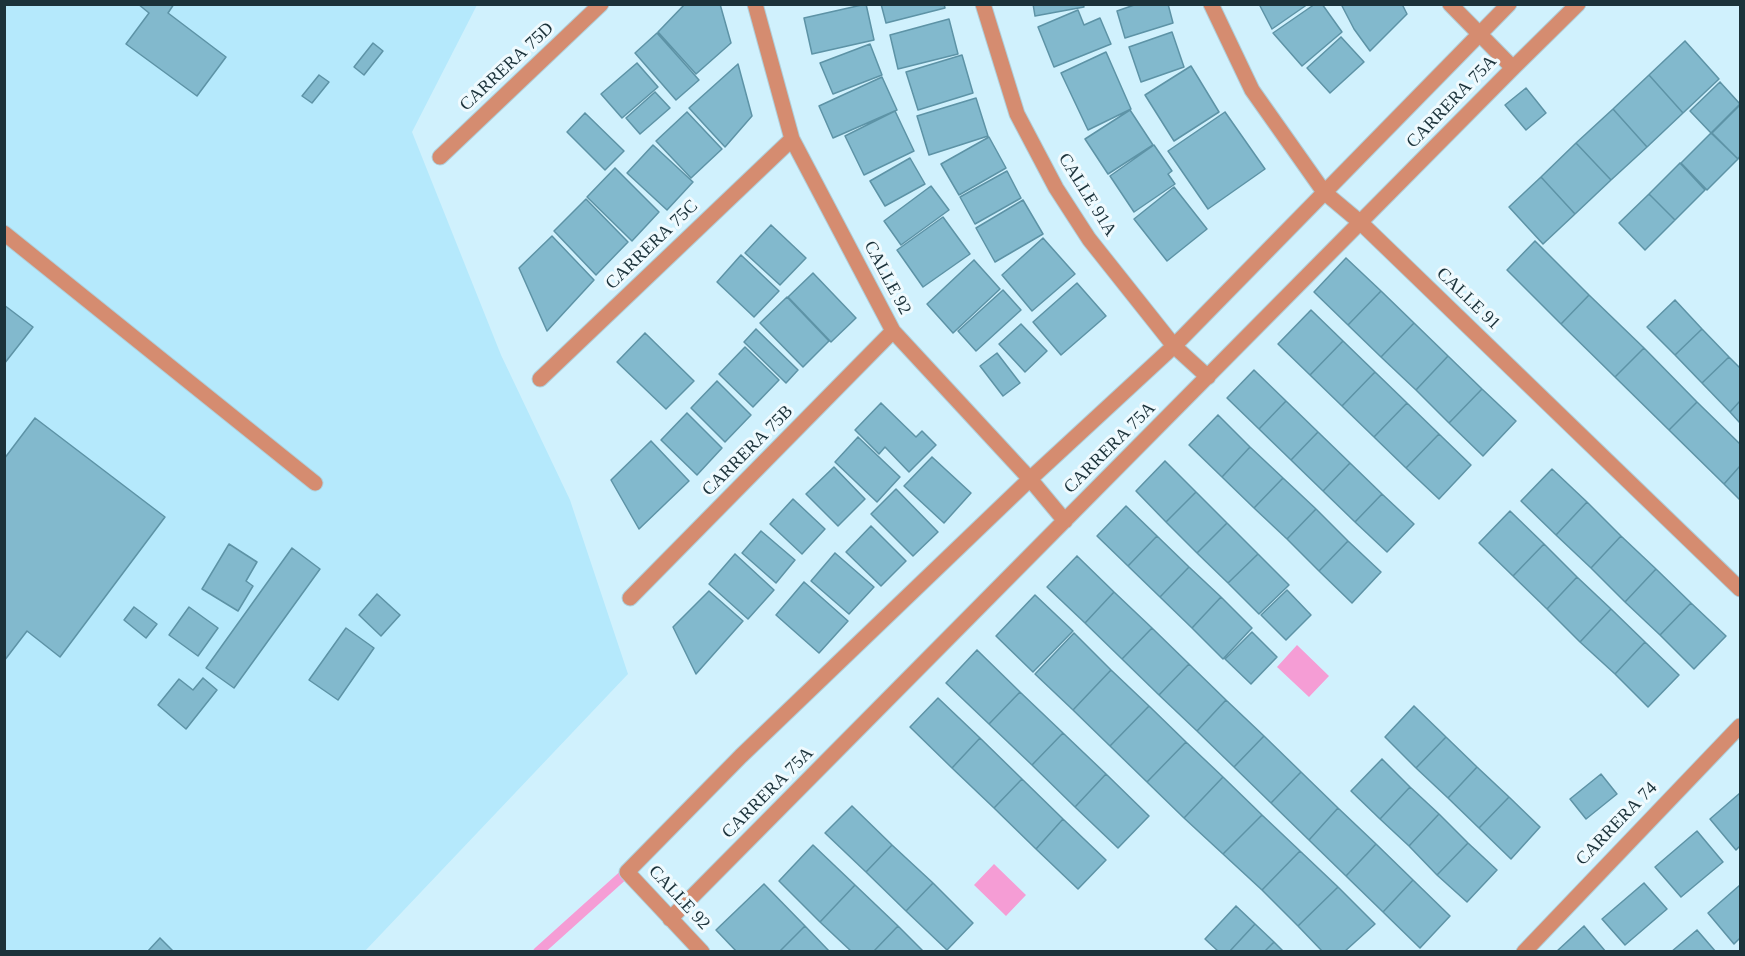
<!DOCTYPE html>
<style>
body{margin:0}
#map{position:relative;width:1745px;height:956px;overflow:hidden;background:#d0f1fd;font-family:"Times New Roman",serif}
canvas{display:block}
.frame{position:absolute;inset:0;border:6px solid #1b323a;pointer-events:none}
</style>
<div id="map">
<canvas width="1745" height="956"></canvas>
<div class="frame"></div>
</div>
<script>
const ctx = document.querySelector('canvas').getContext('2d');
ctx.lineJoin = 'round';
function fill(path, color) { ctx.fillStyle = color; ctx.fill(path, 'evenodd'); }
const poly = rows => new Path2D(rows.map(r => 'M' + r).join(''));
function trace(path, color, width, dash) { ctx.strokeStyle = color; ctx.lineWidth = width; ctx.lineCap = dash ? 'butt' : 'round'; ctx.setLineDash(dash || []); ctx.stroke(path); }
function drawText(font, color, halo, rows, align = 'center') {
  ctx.font = font + ' "Times New Roman",serif'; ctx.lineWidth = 6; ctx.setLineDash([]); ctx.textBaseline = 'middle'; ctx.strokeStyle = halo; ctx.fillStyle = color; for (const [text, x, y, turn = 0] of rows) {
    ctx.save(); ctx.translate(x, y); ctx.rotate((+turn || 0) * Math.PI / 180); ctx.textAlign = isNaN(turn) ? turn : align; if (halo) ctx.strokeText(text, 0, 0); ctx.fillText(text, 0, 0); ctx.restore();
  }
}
fill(poly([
 [5,5,477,5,412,132,501,355,570,500,628,674,365,951,5,952]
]), '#b5e9fc');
fill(poly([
 [1297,645,1329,676,1309,697,1277,667],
 [994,864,1026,895,1006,916,974,885]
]), '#f59dd5');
trace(poly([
 [538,952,627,872]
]), '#f59dd5', 10);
const building = poly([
 [138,4,174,4,168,13,226,57,197,96,126,44,149,13,138,4],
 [685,4,720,4,731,43,696,74,658,32,685,4],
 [866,4,874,40,812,54,804,18,866,4],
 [881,4,944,4,945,8,886,23,881,4],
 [1033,4,1083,4,1084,7,1035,16,1033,4],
 [1137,4,1168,4,1173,23,1125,38,1117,11,1137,4],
 [1259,4,1308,4,1272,29,1259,4],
 [1315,4,1322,4,1342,32,1302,66,1273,33,1315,4],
 [1341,4,1402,4,1407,14,1370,51,1354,29,1341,4],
 [1078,10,1084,25,1100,18,1111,44,1054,67,1038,27,1078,10],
 [949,19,958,54,898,69,890,35,949,19],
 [1172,32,1184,67,1141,82,1129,47,1172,32],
 [657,33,699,80,676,100,635,53,657,33],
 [1341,37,1364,62,1330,93,1307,68,1341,37],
 [1685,41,1719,79,1683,113,1649,75,1685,41],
 [373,43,383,51,364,75,354,67,373,43],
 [870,44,882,75,833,94,820,63,870,44],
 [1106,52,1131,109,1088,130,1061,73,1106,52],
 [962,55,973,93,918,110,906,72,962,55],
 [637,63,658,87,622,118,601,94,637,63],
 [738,64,752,116,725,147,689,108,738,64],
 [1191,66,1219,112,1174,141,1145,95,1191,66],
 [319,75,329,82,312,103,302,96,319,75],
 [1649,75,1683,113,1647,147,1613,109,1649,75],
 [882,77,897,110,833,138,819,106,882,77],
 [1720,82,1740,104,1711,133,1690,111,1720,82],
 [1526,88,1546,113,1526,130,1505,105,1526,88],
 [655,92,670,108,640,134,626,118,655,92],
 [976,98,988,136,929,155,917,116,976,98],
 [1740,105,1740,156,1738,159,1712,133,1740,105],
 [1613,109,1647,147,1611,180,1576,143,1613,109],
 [1130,110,1153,145,1108,174,1085,139,1130,110],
 [895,111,914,151,864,175,845,136,895,111],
 [687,112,722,149,691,178,656,141,687,112],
 [1225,112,1265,169,1208,209,1168,151,1225,112],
 [585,113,624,151,605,170,567,132,585,113],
 [1711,133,1738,159,1707,190,1681,163,1711,133],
 [989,137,1006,168,959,195,941,164,989,137],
 [1576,143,1611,180,1575,214,1541,177,1576,143],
 [653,145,693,182,667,210,627,173,653,145],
 [1154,145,1172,171,1168,174,1175,184,1134,212,1110,176,1154,145],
 [910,158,925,184,885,206,870,181,910,158],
 [1680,163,1705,190,1675,220,1649,194,1680,163],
 [615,168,659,212,632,241,587,197,615,168],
 [1007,171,1021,198,975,224,960,197,1007,171],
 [1541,177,1575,214,1543,244,1509,207,1541,177],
 [931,186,949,210,901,245,884,221,931,186],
 [1174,187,1207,229,1167,261,1134,219,1174,187],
 [1649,194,1675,220,1645,250,1619,223,1649,194],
 [586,199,628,242,596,275,554,231,586,199],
 [1023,200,1043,234,995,262,976,228,1023,200],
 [943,217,970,254,923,287,897,250,943,217],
 [771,225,806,258,780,285,745,253,771,225],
 [552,236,594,280,547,331,519,268,552,236],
 [1043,238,1075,274,1032,311,1002,275,1043,238],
 [1535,241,1589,295,1561,324,1507,270,1535,241],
 [741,255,779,291,754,317,717,282,741,255],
 [1346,258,1381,291,1348,325,1314,292,1346,258],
 [974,260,1000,289,953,333,927,304,974,260],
 [813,273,856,318,831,342,788,297,813,273],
 [1077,283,1106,316,1061,355,1033,322,1077,283],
 [1003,290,1021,310,976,351,958,331,1003,290],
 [1381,291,1414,323,1381,357,1348,325,1381,291],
 [1589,295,1644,348,1615,377,1561,324,1589,295],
 [787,297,829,341,803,367,760,323,787,297],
 [1675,300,1702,329,1675,355,1647,327,1675,300],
 [4,305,33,327,4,364,4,305],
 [1311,310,1343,341,1310,375,1278,344,1311,310],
 [1414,323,1448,356,1416,390,1381,357,1414,323],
 [1021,324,1047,351,1025,372,999,344,1021,324],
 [756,329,798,370,786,383,744,342,756,329],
 [1702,329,1729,357,1702,383,1675,355,1702,329],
 [645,333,694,381,666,409,617,362,645,333],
 [1343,341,1375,372,1342,406,1310,375,1343,341],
 [745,347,779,380,753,407,719,374,745,347],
 [1644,348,1697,402,1669,430,1615,377,1644,348],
 [997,353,1020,383,1003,396,980,366,997,353],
 [1448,356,1482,389,1449,423,1416,390,1448,356],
 [1729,357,1740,368,1740,401,1730,412,1702,383,1729,357],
 [1254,370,1286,401,1259,429,1227,398,1254,370],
 [1375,372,1407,403,1374,437,1342,406,1375,372],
 [717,381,751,415,725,442,691,408,717,381],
 [1482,389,1516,421,1483,456,1449,423,1482,389],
 [1286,401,1318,432,1291,460,1259,429,1286,401],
 [1740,401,1740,423,1730,412,1740,401],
 [1697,402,1740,444,1740,466,1724,484,1669,430,1697,402],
 [881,403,916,437,922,431,936,445,909,472,885,447,879,454,855,430,881,403],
 [1407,403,1439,434,1406,468,1374,437,1407,403],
 [687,413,722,448,697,475,661,440,687,413],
 [1218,415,1250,447,1222,477,1189,445,1218,415],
 [35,418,165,517,60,657,27,631,4,661,4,459,35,418],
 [1318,432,1350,463,1323,491,1291,460,1318,432],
 [1439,434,1471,465,1439,499,1406,468,1439,434],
 [858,437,900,477,877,502,835,462,858,437],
 [651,441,689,481,639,529,611,480,651,441],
 [1250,447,1283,478,1254,508,1222,477,1250,447],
 [932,457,971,493,944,523,904,486,932,457],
 [1165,461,1196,492,1166,522,1136,491,1165,461],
 [1350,463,1382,494,1355,522,1323,491,1350,463],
 [1740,466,1740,500,1724,484,1740,466],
 [834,467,865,499,838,526,806,494,834,467],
 [1552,469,1587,502,1556,535,1521,501,1552,469],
 [1283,478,1316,509,1287,539,1254,508,1283,478],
 [896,489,938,532,913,556,871,514,896,489],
 [1196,492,1227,523,1197,553,1166,522,1196,492],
 [1382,494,1414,524,1387,552,1355,522,1382,494],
 [793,499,825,529,802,554,770,524,793,499],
 [1587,502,1621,536,1591,568,1556,535,1587,502],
 [1126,506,1157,536,1128,566,1097,536,1126,506],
 [1316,509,1348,541,1319,571,1287,539,1316,509],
 [1510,511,1544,544,1513,576,1479,543,1510,511],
 [1227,523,1258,554,1228,583,1197,553,1227,523],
 [871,526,906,561,881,586,846,552,871,526],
 [761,531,795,560,776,583,742,553,761,531],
 [1157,536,1189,567,1160,597,1128,566,1157,536],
 [1621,536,1656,569,1625,602,1591,568,1621,536],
 [1348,541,1381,572,1352,603,1319,571,1348,541],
 [229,544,257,562,246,581,253,586,238,611,202,589,229,544],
 [1544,544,1577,577,1547,609,1513,576,1544,544],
 [292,548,320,569,234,688,206,668,292,548],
 [835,553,874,587,849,614,811,581,835,553],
 [735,554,774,590,748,619,709,584,735,554],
 [1258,554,1289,585,1259,614,1228,583,1258,554],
 [1077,556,1114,592,1085,623,1047,587,1077,556],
 [1189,567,1221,597,1192,628,1160,597,1189,567],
 [1656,569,1691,603,1660,635,1625,602,1656,569],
 [1577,577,1611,609,1580,642,1547,609,1577,577],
 [804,582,848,621,819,653,776,615,804,582],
 [1287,590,1311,615,1286,640,1261,615,1287,590],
 [709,591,743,621,696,674,673,627,709,591],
 [1114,592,1152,628,1122,659,1085,623,1114,592],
 [377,594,400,615,381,636,359,615,377,594],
 [1035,595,1073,631,1033,672,996,636,1035,595],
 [1221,597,1252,628,1223,659,1192,628,1221,597],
 [1691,603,1726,636,1694,669,1660,635,1691,603],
 [134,607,157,624,146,638,124,620,134,607],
 [189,607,218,628,198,656,169,635,189,607],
 [1611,609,1645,642,1615,674,1580,642,1611,609],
 [346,628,374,648,338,700,309,680,346,628],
 [1152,628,1189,664,1159,695,1122,659,1152,628],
 [1252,632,1277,657,1251,684,1225,659,1252,632],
 [1074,633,1111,670,1073,710,1035,674,1074,633],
 [1645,642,1679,675,1648,707,1615,674,1645,642],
 [977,650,1020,692,989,724,946,683,977,650],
 [1189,664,1226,700,1197,731,1159,695,1189,664],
 [1111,670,1149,706,1110,746,1073,710,1111,670],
 [203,678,217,690,186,729,158,705,179,679,193,690,203,678],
 [1020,692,1063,733,1032,765,989,724,1020,692],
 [938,698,980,738,952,768,910,727,938,698],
 [1226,700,1264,736,1234,767,1197,731,1226,700],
 [1149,706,1186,742,1147,782,1110,746,1149,706],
 [1414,706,1446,737,1416,768,1385,737,1414,706],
 [1063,733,1106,774,1075,807,1032,765,1063,733],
 [1264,736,1301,772,1271,803,1234,767,1264,736],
 [1446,737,1477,767,1448,798,1416,768,1446,737],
 [980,738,1022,779,994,808,952,768,980,738],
 [1186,742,1223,777,1184,818,1147,782,1186,742],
 [1382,759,1410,787,1380,819,1351,791,1382,759],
 [1477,767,1509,797,1479,828,1448,798,1477,767],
 [1301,772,1338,808,1309,840,1271,803,1301,772],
 [1106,774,1149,816,1118,848,1075,807,1106,774],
 [1601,774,1617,794,1586,819,1570,799,1601,774],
 [1223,777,1262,815,1223,854,1184,818,1223,777],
 [1022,779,1063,819,1036,849,994,808,1022,779],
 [1410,787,1439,814,1409,846,1380,819,1410,787],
 [1740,793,1740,846,1736,850,1710,819,1740,793],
 [1509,797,1540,827,1511,859,1479,828,1509,797],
 [852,806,892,845,866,872,825,833,852,806],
 [1338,808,1376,844,1346,876,1309,840,1338,808],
 [1439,814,1468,843,1437,875,1409,846,1439,814],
 [1262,815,1300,851,1262,890,1223,854,1262,815],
 [1063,819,1106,860,1078,889,1036,849,1063,819],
 [1697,831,1723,862,1681,897,1655,867,1697,831],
 [1468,843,1497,870,1467,902,1437,875,1468,843],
 [1376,844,1413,880,1383,912,1346,876,1376,844],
 [813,845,855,885,820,922,779,881,813,845],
 [892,845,933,883,906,911,866,872,892,845],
 [1300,851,1338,887,1298,926,1262,890,1300,851],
 [1413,880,1450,916,1420,948,1383,912,1413,880],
 [933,883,973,923,947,950,906,911,933,883],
 [1644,883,1667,909,1625,945,1602,919,1644,883],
 [764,884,805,926,779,952,737,952,716,930,764,884],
 [855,885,898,926,873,952,852,952,820,922,855,885],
 [1740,885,1740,938,1734,944,1708,913,1740,885],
 [1338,887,1375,924,1344,952,1323,952,1298,926,1338,887],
 [1236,906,1255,924,1229,952,1219,952,1205,939,1236,906],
 [1255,924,1274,942,1264,952,1229,952,1255,924],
 [805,926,830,952,779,952,805,926],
 [898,926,924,952,873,952,898,926],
 [1584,926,1606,952,1556,952,1584,926],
 [1697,930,1716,952,1671,952,1697,930],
 [160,938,174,952,147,952,160,938],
 [1274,942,1284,952,1264,952,1274,942]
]);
fill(building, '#82b9cd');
trace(building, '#5d93a6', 1.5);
const service = poly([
 [4,233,315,483]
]);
const minor = poly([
 [755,4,792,139,893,331,1030,479,1065,521],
 [983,4,1017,114,1056,188,1089,239,1174,346,1208,377],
 [1211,4,1252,90,1324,192,1361,223,1740,589],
 [1450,4,1513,68],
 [440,157,601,4],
 [540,379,792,139],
 [630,598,893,331],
 [670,919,1513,68,1578,4],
 [702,952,627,872,741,756,1030,479,1174,346,1509,4],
 [1524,952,1740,726]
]);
trace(service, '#afcfda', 17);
trace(minor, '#afcfda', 17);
trace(service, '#d58c70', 15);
trace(minor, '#d58c70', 15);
drawText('18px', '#1b323a', '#effafe', [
 ["CARRERA 75D",507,67,-43],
 ["CARRERA 75A",1452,102,-46],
 ["CALLE 91A",1087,195,58],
 ["CARRERA 75C",652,245,-44],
 ["CALLE 92",887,278,62],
 ["CALLE 91",1468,299,44],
 ["CARRERA 75A",1110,448,-45],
 ["CARRERA 75B",748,451,-45],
 ["CARRERA 75A",768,793,-45],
 ["CARRERA 74",1617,824,-46],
 ["CALLE 92",679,898,47]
]);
</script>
